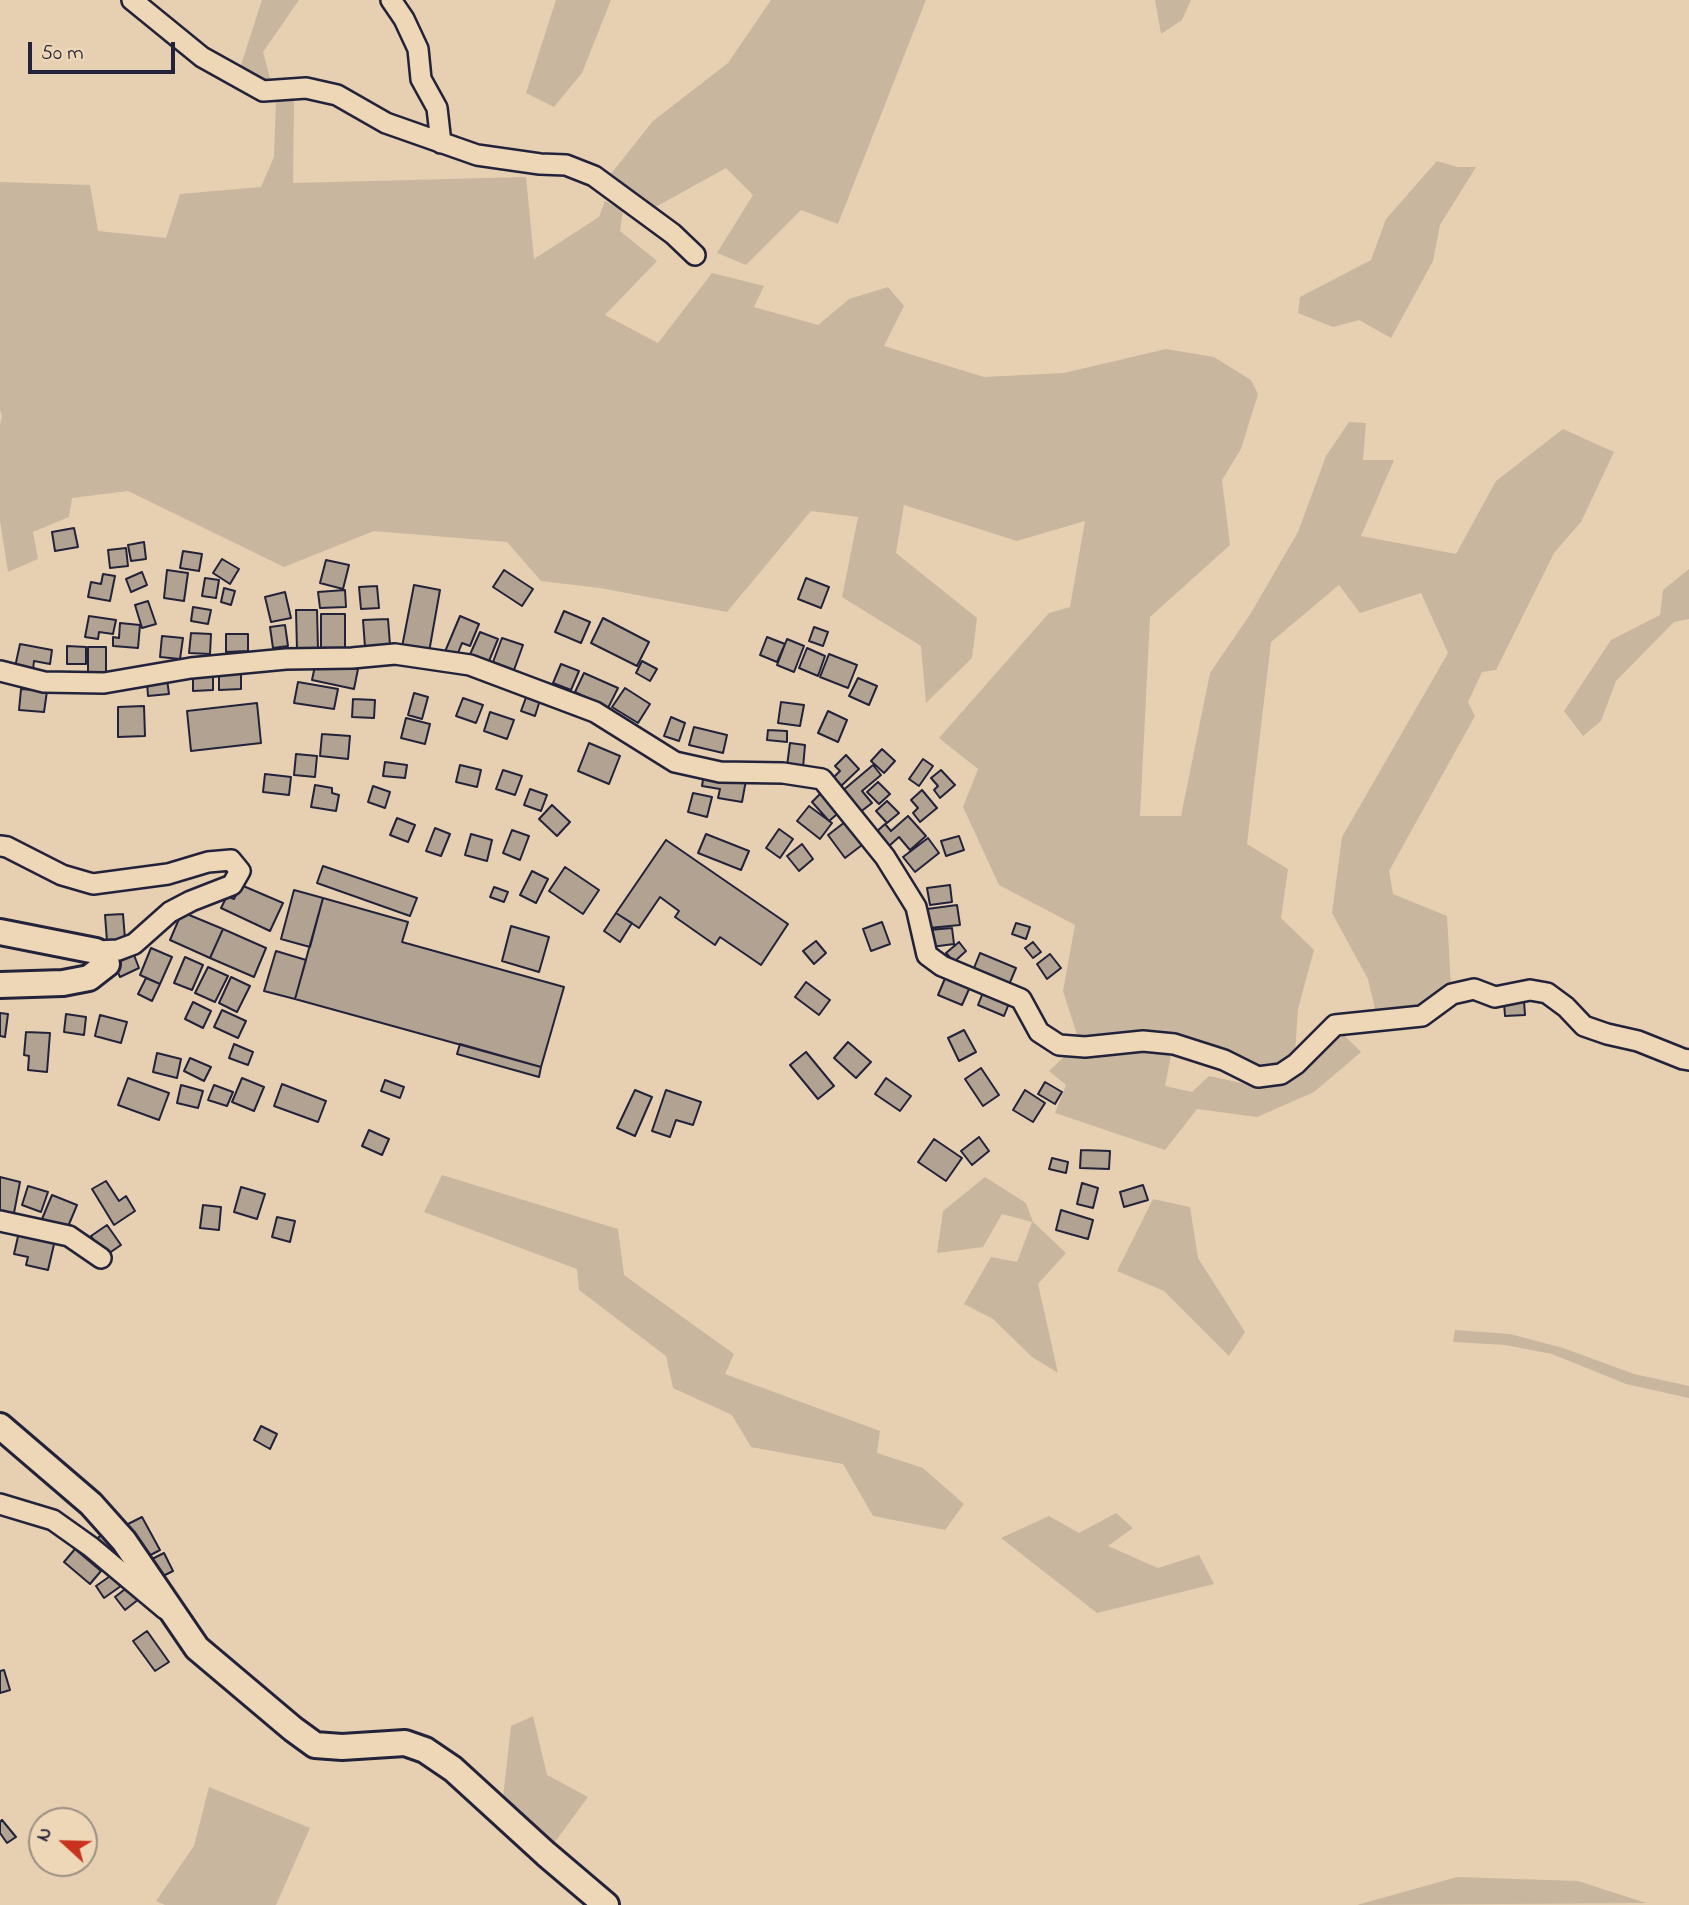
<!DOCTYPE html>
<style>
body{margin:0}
#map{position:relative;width:1689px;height:1905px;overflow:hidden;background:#e6d0b1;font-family:"Indie Flower",sans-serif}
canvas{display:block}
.north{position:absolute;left:28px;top:1807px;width:70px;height:70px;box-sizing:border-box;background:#eed7b6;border:2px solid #9c8f85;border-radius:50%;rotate:292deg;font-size:19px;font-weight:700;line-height:28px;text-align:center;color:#22223b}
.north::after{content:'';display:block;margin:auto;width:24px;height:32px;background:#c8321e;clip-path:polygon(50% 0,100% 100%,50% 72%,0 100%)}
.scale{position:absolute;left:28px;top:42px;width:147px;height:32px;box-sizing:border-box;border:4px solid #22223b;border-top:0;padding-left:9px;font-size:21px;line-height:24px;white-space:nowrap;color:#22223b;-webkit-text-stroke:5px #eed7b6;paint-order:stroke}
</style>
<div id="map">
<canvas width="1689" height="1905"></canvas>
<div class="north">N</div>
<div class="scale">50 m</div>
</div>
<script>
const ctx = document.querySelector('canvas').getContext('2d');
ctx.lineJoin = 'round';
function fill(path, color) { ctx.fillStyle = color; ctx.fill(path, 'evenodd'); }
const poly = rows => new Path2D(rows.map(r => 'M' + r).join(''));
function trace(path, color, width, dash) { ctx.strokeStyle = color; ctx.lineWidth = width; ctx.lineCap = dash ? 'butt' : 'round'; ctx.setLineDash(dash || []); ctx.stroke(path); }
fill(poly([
 [262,0,299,0,263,52,271,82,255,81,240,68],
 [556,0,611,0,582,73,554,107,526,93],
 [771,0,926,0,838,224,801,210,746,265,717,253,753,195,726,168,652,209,610,175,653,121,728,63],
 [1155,0,1191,0,1182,20,1161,34],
 [294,97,293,183,526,177,534,259,599,217,605,201,623,211,620,231,657,261,605,315,658,343,712,273,764,286,754,307,818,325,849,299,888,287,904,306,884,346,984,377,1064,373,1166,349,1214,357,1251,380,1258,394,1241,449,1222,480,1230,545,1150,617,1140,816,1181,816,1210,673,1251,613,1298,532,1326,456,1349,422,1366,423,1363,460,1394,460,1361,536,1456,554,1496,481,1563,429,1614,452,1581,522,1554,553,1496,670,1482,672,1468,702,1475,716,1389,871,1393,894,1447,916,1451,986,1415,1010,1375,1009,1368,979,1332,913,1342,837,1448,653,1421,593,1360,613,1339,585,1271,642,1247,844,1288,869,1281,918,1314,950,1298,1009,1295,1052,1275,1067,1258,1071,1221,1053,1079,1041,1063,991,1075,925,999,885,963,807,978,769,939,738,1049,613,1070,607,1085,521,1017,541,904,505,896,553,977,618,972,658,926,703,921,646,842,597,858,517,811,511,727,612,600,588,541,581,507,542,374,531,284,567,128,491,72,498,69,517,33,532,38,559,8,572,0,521,0,425,2,416,0,410,0,182,90,185,98,231,166,238,180,194,261,187,274,157,276,99],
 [1437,161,1458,167,1476,167,1440,225,1433,261,1391,338,1359,320,1333,327,1298,313,1300,297,1371,260,1386,219],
 [1689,569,1689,619,1674,622,1616,681,1601,721,1583,736,1564,711,1611,640,1660,615,1663,590],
 [1338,1029,1361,1052,1314,1092,1257,1117,1197,1109,1165,1150,1055,1113,1066,1085,1049,1071,1068,1053,1145,1049,1171,1055,1165,1086,1192,1092,1209,1076,1246,1084,1278,1079],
 [442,1175,618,1229,624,1275,734,1354,725,1374,880,1431,877,1453,923,1468,964,1504,945,1530,873,1516,843,1464,751,1447,732,1415,673,1388,666,1356,579,1290,577,1269,424,1212],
 [985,1177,1026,1203,1033,1222,1066,1253,1038,1284,1058,1373,1032,1357,993,1319,964,1304,991,1257,1017,1262,1032,1222,1002,1214,983,1247,937,1253,943,1211],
 [1153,1199,1190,1207,1198,1258,1245,1332,1229,1356,1164,1291,1117,1271],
 [1455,1330,1510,1334,1563,1348,1634,1374,1689,1386,1689,1398,1626,1384,1552,1354,1505,1345,1453,1342],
 [1116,1513,1133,1528,1108,1546,1158,1568,1199,1555,1214,1584,1097,1613,1001,1538,1049,1516,1079,1533],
 [533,1716,547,1775,588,1797,552,1846,523,1823,503,1798,511,1726],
 [209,1787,310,1828,276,1905,165,1905,156,1901,194,1846],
 [1457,1877,1578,1881,1646,1903,1357,1905]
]), '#c9b69f');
const building = poly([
 [74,528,78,547,55,551,52,532,74,528],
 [144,542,146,559,131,561,128,545,144,542],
 [126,548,128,566,110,568,108,550,126,548],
 [183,551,202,554,199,571,180,568,183,551],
 [222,559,239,569,230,584,213,573,222,559],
 [326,560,349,565,343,589,320,583,326,560],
 [167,570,188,573,184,601,164,598,167,570],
 [504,570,533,589,522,606,493,587,504,570],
 [142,572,147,585,131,592,126,579,142,572],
 [103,574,115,576,110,601,88,597,91,582,101,584,103,574],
 [205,578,219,580,216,598,202,596,205,578],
 [806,578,829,587,821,608,798,599,806,578],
 [414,585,440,590,429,652,402,647,414,585],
 [377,586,379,608,361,609,359,587,377,586],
 [224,588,235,591,231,605,221,602,224,588],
 [345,590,346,607,320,608,318,592,345,590],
 [285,592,291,618,271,622,265,597,285,592],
 [148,601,156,624,142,628,135,605,148,601],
 [193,607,211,610,208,624,191,621,193,607],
 [296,610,317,610,318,649,297,650,296,610],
 [564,611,590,622,581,643,555,632,564,611],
 [321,614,345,614,345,651,321,651,321,614],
 [89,616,116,620,113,634,99,632,98,639,85,637,89,616],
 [460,616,479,624,470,646,462,643,456,658,444,654,460,616],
 [603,618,649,642,637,666,591,643,603,618],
 [388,619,390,645,365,647,363,620,388,619],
 [120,623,140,625,138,648,113,646,113,637,119,638,120,623],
 [285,625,288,646,273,648,270,627,285,625],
 [814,627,828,632,823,646,809,641,814,627],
 [480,632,498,639,487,666,468,659,480,632],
 [191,633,211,634,210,654,189,653,191,633],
 [226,634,248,634,248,651,226,652,226,634],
 [162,636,183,638,180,659,160,657,162,636],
 [767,637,785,644,777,662,760,655,767,637],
 [502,638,523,645,514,670,493,662,502,638],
 [787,639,804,646,794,672,777,665,787,639],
 [20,644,52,650,50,664,34,661,33,670,15,667,20,644],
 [67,646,86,647,86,664,67,664,67,646],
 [88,647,106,647,106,672,88,672,88,647],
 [807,648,825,656,818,676,799,668,807,648],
 [829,654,857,665,848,688,820,677,829,654],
 [316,661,358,669,354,689,312,680,316,661],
 [642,661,657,669,650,681,636,673,642,661],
 [561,664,579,671,571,690,553,683,561,664],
 [219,671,241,671,241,689,219,690,219,671],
 [213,673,213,690,193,691,193,674,213,673],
 [584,673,618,688,608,708,575,692,584,673],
 [858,678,877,686,869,705,849,696,858,678],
 [167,679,169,694,148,696,147,682,167,679],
 [298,682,338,689,334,709,294,703,298,682],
 [625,688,650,704,638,723,612,707,625,688],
 [21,689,47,691,44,712,19,710,21,689],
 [528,692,541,697,535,716,521,711,528,692],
 [414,693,428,697,422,719,408,715,414,693],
 [463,698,483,705,476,723,456,716,463,698],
 [353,699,375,700,374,718,352,717,353,699],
 [781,702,804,705,800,726,778,723,781,702],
 [257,703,261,743,191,751,187,711,257,703],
 [144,706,145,736,118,737,118,707,144,706],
 [828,711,847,720,838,742,818,733,828,711],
 [490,712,514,720,507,739,484,731,490,712],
 [671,717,685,723,679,741,664,736,671,717],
 [406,718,430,724,425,744,401,738,406,718],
 [694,727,727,735,723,753,689,745,694,727],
 [768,730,787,731,787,742,767,740,768,730],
 [322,734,350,736,348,759,320,756,322,734],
 [589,743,620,756,609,784,578,771,589,743],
 [790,743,805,745,803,768,787,766,790,743],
 [882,749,895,761,884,773,871,761,882,749],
 [296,754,317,756,315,777,294,775,296,754],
 [846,755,859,769,840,787,832,779,840,771,835,766,846,755],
 [923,759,933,766,919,786,909,779,923,759],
 [385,762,407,765,405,778,383,776,385,762],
 [460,765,481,770,477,787,456,782,460,765],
 [873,765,881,775,862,791,872,803,859,813,841,792,873,765],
 [503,770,522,776,515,795,496,789,503,770],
 [941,770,955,785,940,798,934,790,938,786,931,778,941,770],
 [704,773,746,780,742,802,718,798,720,789,702,786,704,773],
 [265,774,291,777,289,795,263,792,265,774],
 [878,782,890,794,879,804,867,792,878,782],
 [315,785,332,788,332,793,339,795,336,811,311,807,315,785],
 [373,786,390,792,385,808,368,802,373,786],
 [530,789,547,795,541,811,524,805,530,789],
 [824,790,842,810,829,821,812,802,824,790],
 [922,790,937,808,920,822,913,813,918,808,911,800,922,790],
 [693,793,712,797,707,817,688,812,693,793],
 [887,801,899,813,887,823,876,811,887,801],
 [552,805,570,822,557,836,539,819,552,805],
 [809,806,832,823,820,839,797,821,809,806],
 [908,816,926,836,910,850,899,837,888,847,875,833,885,824,891,831,908,816],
 [397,818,415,825,408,842,390,835,397,818],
 [845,822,862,845,845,858,828,835,845,822],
 [435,828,450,834,441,856,426,851,435,828],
 [779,829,793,839,780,858,766,848,779,829],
 [512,830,529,836,520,860,503,853,512,830],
 [471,834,492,840,487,861,465,855,471,834],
 [706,834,749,851,741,870,698,853,706,834],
 [959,836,964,850,946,856,941,841,959,836],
 [928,838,939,853,915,872,903,857,928,838],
 [666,840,788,924,761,965,720,937,715,945,675,917,679,911,660,897,639,928,616,913,666,840],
 [802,844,813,859,799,871,787,856,802,844],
 [323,866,417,898,410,916,317,883,323,866],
 [565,867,599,890,583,914,549,891,565,867],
 [532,871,548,879,536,903,520,895,532,871],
 [241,885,283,903,270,931,221,908,227,896,234,899,241,885],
 [950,885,952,902,930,905,927,888,950,885],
 [494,887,508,892,504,902,490,897,494,887],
 [294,890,323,898,310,947,281,939,294,890],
 [323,898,408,922,402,942,564,987,541,1067,295,999,323,898],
 [957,905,960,925,929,928,927,909,957,905],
 [182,912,223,929,210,958,170,940,182,912],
 [616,913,632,923,620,942,604,931,616,913],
 [123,914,125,939,107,941,105,915,123,914],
 [882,922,890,944,871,951,863,929,882,922],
 [1016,923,1030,927,1026,939,1012,934,1016,923],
 [511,926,549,937,539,972,502,961,511,926],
 [952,928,954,944,931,947,929,930,952,928],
 [223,929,266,948,254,977,210,958,223,929],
 [816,941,826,953,814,964,803,951,816,941],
 [959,942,966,951,954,962,946,953,959,942],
 [1033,942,1041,952,1033,958,1025,948,1033,942],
 [151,948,172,957,160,984,140,975,151,948],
 [276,951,306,960,295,999,264,991,276,951],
 [980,953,1016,968,1008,987,972,973,980,953],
 [1050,954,1061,968,1047,979,1037,964,1050,954],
 [134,955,139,968,120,977,114,964,134,955],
 [185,957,203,965,192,990,174,983,185,957],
 [208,967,228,976,215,1002,195,993,208,967],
 [946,976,970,987,962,1005,938,995,946,976],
 [231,977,250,986,237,1012,219,1003,231,977],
 [146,978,160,984,152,1001,138,994,146,978],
 [806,982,830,1000,819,1015,795,997,806,982],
 [984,990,1010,1001,1004,1016,978,1005,984,990],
 [1524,1001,1525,1015,1505,1016,1504,1002,1524,1001],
 [193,1002,211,1011,203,1028,185,1019,193,1002],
 [222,1010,246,1021,238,1038,214,1027,222,1010],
 [0,1013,8,1014,5,1037,0,1036,0,1013],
 [66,1014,86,1017,84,1035,64,1032,66,1014],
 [100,1015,127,1022,121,1043,95,1036,100,1015],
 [964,1030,976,1052,959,1061,948,1038,964,1030],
 [26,1032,50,1033,47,1072,28,1070,29,1056,24,1055,26,1032],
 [848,1042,871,1062,856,1078,834,1058,848,1042],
 [234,1044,253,1052,248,1065,229,1058,234,1044],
 [460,1044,541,1067,539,1077,457,1054,460,1044],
 [806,1052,834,1086,818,1099,790,1065,806,1052],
 [157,1053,181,1059,177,1078,153,1072,157,1053],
 [190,1058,211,1067,204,1081,184,1071,190,1058],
 [981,1068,999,1095,983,1106,965,1079,981,1068],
 [128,1078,169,1093,159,1120,118,1105,128,1078],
 [242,1078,264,1087,254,1111,232,1102,242,1078],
 [886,1078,911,1096,900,1111,875,1094,886,1078],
 [385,1080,404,1087,400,1098,381,1091,385,1080],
 [1045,1082,1062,1092,1055,1104,1038,1094,1045,1082],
 [282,1084,326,1101,318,1122,274,1106,282,1084],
 [181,1085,203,1091,198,1108,177,1103,181,1085],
 [214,1085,233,1092,227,1106,208,1100,214,1085],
 [635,1090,652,1097,635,1136,617,1128,635,1090],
 [666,1090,701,1102,693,1125,676,1120,670,1137,652,1131,666,1090],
 [1025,1090,1045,1103,1033,1122,1013,1110,1025,1090],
 [369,1130,389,1139,382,1155,362,1146,369,1130],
 [979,1137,989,1151,972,1165,961,1151,979,1137],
 [934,1139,962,1158,946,1181,918,1162,934,1139],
 [1081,1150,1110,1151,1109,1169,1080,1168,1081,1150],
 [1052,1158,1068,1162,1066,1173,1049,1169,1052,1158],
 [0,1177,20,1182,13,1218,0,1216,0,1177],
 [106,1181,119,1201,126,1196,135,1211,114,1225,92,1189,106,1181],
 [1082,1183,1098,1188,1093,1208,1077,1204,1082,1183],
 [1143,1185,1148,1200,1124,1207,1120,1192,1143,1185],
 [28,1186,48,1192,41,1212,22,1205,28,1186],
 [241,1187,265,1194,257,1219,234,1212,241,1187],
 [52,1195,77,1205,67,1229,42,1219,52,1195],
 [203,1205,221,1207,219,1230,200,1228,203,1205],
 [1061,1210,1093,1220,1088,1239,1056,1230,1061,1210],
 [277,1217,295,1221,290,1242,272,1237,277,1217],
 [107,1225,121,1245,105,1256,91,1236,107,1225],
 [19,1232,55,1240,48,1270,26,1265,28,1257,14,1254,19,1232],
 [261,1426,277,1434,270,1449,254,1440,261,1426],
 [142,1517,160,1550,143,1559,126,1525,142,1517],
 [106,1530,123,1549,114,1558,97,1539,106,1530],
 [75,1549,101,1571,90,1584,64,1562,75,1549],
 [164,1553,173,1571,159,1578,150,1560,164,1553],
 [113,1574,121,1586,104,1598,96,1586,113,1574],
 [129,1586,139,1599,125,1610,115,1597,129,1586],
 [147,1631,169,1662,155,1671,133,1641,147,1631],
 [4,1670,10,1690,0,1693,0,1671,4,1670],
 [2,1820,16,1837,7,1843,0,1833,0,1822,2,1820]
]);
fill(building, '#b2a291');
trace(building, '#22223b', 2);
const minor = poly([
 [132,0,202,57,263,91,306,88,337,95,386,123,477,155,540,164,566,165,594,176,673,234,695,255],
 [391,0,404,19,418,49,421,79,437,108,441,143],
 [0,671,44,682,104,683,191,668,286,659,352,658,395,654,470,665,595,712,675,762,720,772,783,773,822,779,885,857,916,907,927,955,942,966,1021,999,1039,1032,1059,1045,1085,1047,1143,1041,1174,1044,1224,1060,1258,1077,1281,1074,1296,1064,1335,1025,1422,1016,1452,994,1474,989,1495,997,1530,990,1547,993,1566,1007,1584,1026,1607,1034,1638,1041,1683,1059,1689,1060],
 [0,846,7,847,62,875,93,884,168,874,208,862,231,860,240,871,232,885,191,901,170,912,134,944,118,950,96,951],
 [0,1221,69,1236,101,1258],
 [0,1504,53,1520,91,1547,165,1609]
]);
const major = poly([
 [0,932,96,951,107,964,89,978,63,983,0,985],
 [0,1426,91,1504,124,1541,197,1648,293,1729,315,1745,342,1747,405,1743,425,1750,453,1769,546,1854,606,1905]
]);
trace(minor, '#22223b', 24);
trace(major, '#22223b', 30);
trace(minor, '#eed7b6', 19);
trace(major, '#eed7b6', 24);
</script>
